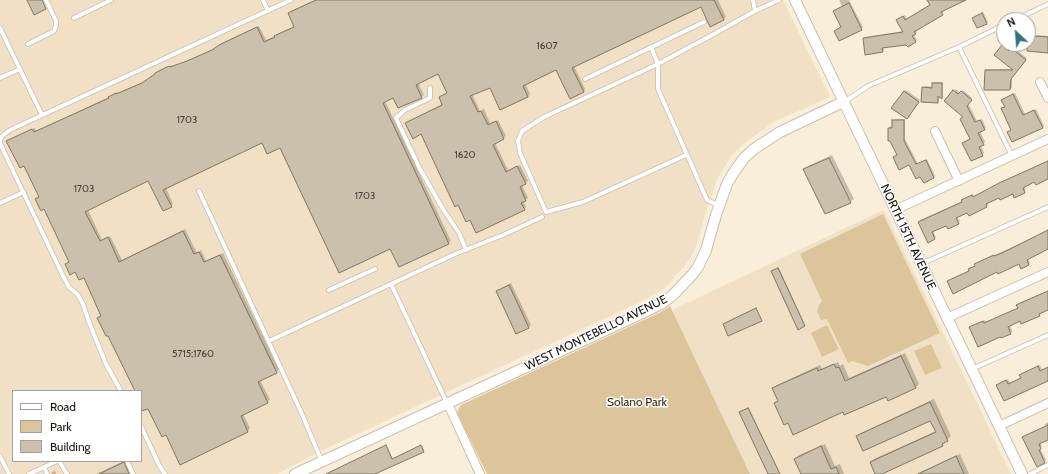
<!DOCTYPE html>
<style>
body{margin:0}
#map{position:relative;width:1048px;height:474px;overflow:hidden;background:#f9eed9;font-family:Cabin,sans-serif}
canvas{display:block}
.legend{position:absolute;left:12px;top:390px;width:130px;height:72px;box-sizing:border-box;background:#fff;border:1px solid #a3a19e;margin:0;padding:5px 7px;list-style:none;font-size:12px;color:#18140d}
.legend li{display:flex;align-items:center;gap:8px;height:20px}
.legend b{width:20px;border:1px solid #a3a19e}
.north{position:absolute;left:996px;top:12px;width:40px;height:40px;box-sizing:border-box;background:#fff;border:1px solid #a3a19e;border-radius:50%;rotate:334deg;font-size:11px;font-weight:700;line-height:16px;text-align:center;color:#18140d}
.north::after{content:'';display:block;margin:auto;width:14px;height:18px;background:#2c7677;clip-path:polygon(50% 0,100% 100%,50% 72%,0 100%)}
</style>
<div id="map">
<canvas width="1048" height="474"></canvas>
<ul class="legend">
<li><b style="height:5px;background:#fff"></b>Road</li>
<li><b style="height:11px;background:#dcc59a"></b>Park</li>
<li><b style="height:11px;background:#cbc0ac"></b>Building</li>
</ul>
<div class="north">N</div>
</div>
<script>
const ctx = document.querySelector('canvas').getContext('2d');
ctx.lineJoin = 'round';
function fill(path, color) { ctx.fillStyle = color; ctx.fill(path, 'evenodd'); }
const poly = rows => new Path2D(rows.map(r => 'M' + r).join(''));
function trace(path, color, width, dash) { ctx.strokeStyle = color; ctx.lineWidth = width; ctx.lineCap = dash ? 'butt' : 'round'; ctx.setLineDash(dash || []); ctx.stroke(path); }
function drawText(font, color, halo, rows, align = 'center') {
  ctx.font = font + ' Cabin,sans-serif'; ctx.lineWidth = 3; ctx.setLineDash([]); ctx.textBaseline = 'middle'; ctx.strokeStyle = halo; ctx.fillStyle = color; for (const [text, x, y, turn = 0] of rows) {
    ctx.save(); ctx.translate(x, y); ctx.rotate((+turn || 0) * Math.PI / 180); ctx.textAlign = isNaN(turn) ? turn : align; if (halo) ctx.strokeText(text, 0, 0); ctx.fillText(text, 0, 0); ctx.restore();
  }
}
fill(poly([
 [0,0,783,0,830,97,774,122,743,144,730,158,717,179,706,212,696,247,688,262,666,287,655,294,629,307,321,451,277,474,0,474],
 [13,391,141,391,141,461,13,461],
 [884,210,1011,474,750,474,672,310]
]), '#f0e1c6');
fill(poly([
 [883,214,940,333,868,366,852,361,848,363,827,319,821,320,817,311,819,305,822,301,800,254],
 [670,306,750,474,487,474,457,413,459,408,461,405,661,312],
 [827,325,839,349,822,357,811,333],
 [931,344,942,368,925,375,914,351]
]), '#dcc59a');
fill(poly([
 [315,0,718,0,726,17,723,20,702,6,574,66,585,89,583,92,557,68,525,83,530,94,528,97,501,109,490,86,472,94,480,111,484,109,490,123,498,120,506,136,495,143,508,170,520,165,528,181,522,185,528,198,523,201,526,207,524,209,422,133,406,123,443,104,440,97,448,92,439,73,418,83,424,95,421,97,393,96,385,101,451,241,448,243,391,247,281,146,263,142,166,188,173,204,171,206,149,180,88,210,102,240,110,236,122,260,185,229,197,253,201,250,206,261,223,253,279,370,260,380,270,400,243,414,250,428,248,431,180,463,166,434,148,408,141,406,141,391,133,391,135,389,109,335,98,318,102,315,84,277,66,264,70,261,45,207,36,199,40,197,25,165,8,141,34,128,37,131,109,97,118,92,119,93,145,81,156,74,158,71,172,65,172,66,190,60,215,48,222,43,259,26,266,40,275,36,277,34,295,26,289,13,291,11],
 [839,0,849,0,863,27,861,29,835,31,842,27,834,11,842,6],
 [928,0,964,0,942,10,943,13,942,15,915,30,917,32,914,35,917,40,915,42,884,47,884,50,882,51,864,38,865,37,904,31,899,19,905,15,907,19,931,4],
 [983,12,988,22,986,23,973,18],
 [1037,35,1048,36,1048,52,1029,38,1031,37,1035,37],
 [1004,44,1011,50,1013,47,1027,58,1012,76,1012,88,1010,89,986,70,987,69,1013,69,995,55],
 [934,82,943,82,943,97,942,98,939,96,939,100,937,102,923,88,925,86,933,87],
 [956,89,960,93,963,90,972,98,968,103,977,121,982,119,986,128,980,131,985,142,981,145,984,153,971,160,970,139,964,117,945,101],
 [906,90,920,100,908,116,905,92],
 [1015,93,1025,114,1036,109,1044,126,1042,128,1012,130,1002,108,1005,106,1002,100],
 [895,119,905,119,905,139,918,164,927,159,935,176,934,177,924,182,910,163,898,155,889,128,890,126,893,127,893,121],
 [832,155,854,199,850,202,805,169,808,166],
 [1048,161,1048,178,1035,181,1024,186,1026,190,1015,196,1013,192,999,196,987,202,988,205,987,206,969,214,968,212,957,217,960,221,958,223,947,224,933,231,936,237,928,241,919,222,920,220,963,201,964,199,973,194,974,197,1002,182],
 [1048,230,1048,248,1028,258,1030,263,1029,264,1021,268,1019,263,997,271,949,280,970,270,971,268,976,266,977,263,1039,235],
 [779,268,805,325,805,326,772,271],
 [511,283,531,325,528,327,497,291],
 [1048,291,1048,310,1022,323,1020,320,1010,325,1012,331,1011,333,1001,337,972,326,985,320,986,323,1019,308,1018,305,1019,303],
 [905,353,919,384,916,387,886,395,844,411,788,422,775,404,779,400,774,389,777,385,820,365,822,369,838,362,840,366,843,364,849,378],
 [1040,365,1042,370,1048,367,1048,380,1004,400,999,384,1008,379,1010,383,1022,378,1022,374],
 [934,399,951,436,942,445,879,474,876,474,871,463,874,459,936,431,931,419,858,436,861,433],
 [749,408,780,474,769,474,740,413],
 [1048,422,1048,439,1040,442,1042,446,1040,448,1046,460,1037,465,1023,437,1046,426,1045,424],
 [825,444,835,466,840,464,844,474,802,474,795,459,799,455],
 [387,446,393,459,422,446,424,450,373,474,327,474],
 [960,454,969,474,916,474],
 [124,461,128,461,135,474,96,474],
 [55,470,56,474,51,474]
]), '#0003');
const building = poly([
 [27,0,42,0,46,9,34,15,27,0],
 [316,0,714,0,724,20,710,27,701,7,572,68,584,92,570,99,556,70,523,86,528,97,500,110,490,88,470,96,478,112,481,111,488,125,496,121,504,139,493,145,506,172,517,166,526,184,520,187,526,201,521,203,525,210,476,233,470,220,466,222,458,205,455,207,421,134,413,139,405,123,442,105,439,97,447,93,438,74,416,85,422,98,398,108,393,98,383,103,449,244,399,267,390,249,339,273,280,148,267,154,262,143,163,190,172,207,163,211,148,181,85,212,100,241,108,237,119,262,183,231,194,254,199,252,204,262,220,255,277,373,258,382,268,403,241,416,248,432,180,465,166,435,162,437,148,409,141,411,141,391,135,391,108,336,106,336,97,318,101,316,84,278,79,280,75,272,70,275,65,264,69,262,44,209,41,211,35,199,39,197,24,166,20,168,6,141,32,129,34,132,109,98,108,97,116,93,116,94,142,83,155,74,155,73,169,66,170,67,187,61,212,50,219,45,257,27,264,42,275,37,274,36,294,27,288,13,316,0],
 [927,0,966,0,941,12,943,15,914,32,916,34,912,36,916,42,908,47,906,45,882,48,883,52,865,55,863,38,903,32,896,20,903,16,905,20,930,5,927,0],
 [849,3,862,30,839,41,834,31,841,27,833,11,849,3],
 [982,13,987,24,977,28,972,18,982,13],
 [1034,36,1048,37,1048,53,1027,51,1028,38,1034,38,1034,36],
 [1002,45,1009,51,1011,48,1026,60,1011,79,1010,90,984,90,985,70,1013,70,994,55,1002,45],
 [932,83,942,83,942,99,938,96,938,103,921,102,922,87,932,88,932,83],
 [953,90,958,94,961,91,972,100,967,106,975,122,980,120,985,130,978,133,984,145,979,147,983,156,971,161,962,143,970,139,960,119,963,117,944,101,953,90],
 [904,91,919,102,907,119,891,108,904,91],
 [1013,94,1023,115,1034,110,1043,128,1012,142,1007,132,1011,130,1001,108,1005,107,1001,100,1013,94],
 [892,120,904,120,904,141,916,164,926,160,934,178,924,183,920,177,916,179,909,165,899,170,893,157,897,155,890,141,888,141,888,128,892,128,892,120],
 [829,158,851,203,825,214,803,169,829,158],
 [1048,161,1048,179,1036,185,1034,182,1023,188,1025,193,1014,198,1013,194,1000,200,999,198,986,204,987,207,969,216,967,213,956,218,959,224,948,229,946,226,932,232,935,239,928,243,918,222,962,202,961,200,972,195,973,197,999,183,1048,161],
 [1048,230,1048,249,1027,260,1029,265,1021,269,1019,264,998,274,997,272,953,294,947,281,969,271,968,269,975,266,974,264,994,255,994,256,1002,253,1048,230],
 [778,268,805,326,798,330,771,271,778,268],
 [509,285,529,328,516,334,496,291,509,285],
 [1048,291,1048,310,1039,314,1040,316,1021,324,1020,321,1008,327,1011,334,1001,338,1000,337,978,347,969,327,983,321,984,323,1018,308,1016,305,1048,291],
 [756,308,762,321,728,336,723,324,756,308],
 [901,356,916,388,888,401,886,397,844,415,843,412,793,435,788,423,784,425,774,403,778,401,772,388,817,368,818,371,834,364,836,368,839,367,845,381,901,356],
 [1038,366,1040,371,1048,367,1048,381,1004,401,996,385,1006,380,1008,384,1021,378,1019,375,1038,366],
 [930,402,948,441,942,444,943,446,882,474,875,474,870,462,936,432,930,421,863,451,856,436,930,402],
 [748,408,780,474,768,474,739,412,748,408],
 [1048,425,1048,440,1039,444,1041,449,1039,450,1045,463,1037,467,1022,437,1048,425],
 [386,445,392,459,421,445,424,452,375,474,326,474,386,445],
 [821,446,831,469,836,467,839,474,801,474,794,459,821,446],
 [956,456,964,474,918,474,956,456],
 [124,462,129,474,99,474,124,462]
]);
fill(building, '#cbc0ac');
trace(building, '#807663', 1);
const service = poly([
 [263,0,268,11],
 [753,0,755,11],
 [74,18,111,0],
 [1015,20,1048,4],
 [0,28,42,115],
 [28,44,54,31,56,26,56,21,46,0],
 [651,47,658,64,658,89,707,200,718,205],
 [959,47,1012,156],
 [0,78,20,69],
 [585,79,704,22],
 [430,88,430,98,405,110,396,118,420,169,443,209,459,233,466,250],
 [844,102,868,86,959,47,1004,25],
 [686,155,583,202,546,212,520,153,518,141,522,131,544,117,658,64,714,34,755,11,779,0],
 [199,191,302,414,322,462],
 [0,203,24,192],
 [921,264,1048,207],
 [391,284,447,403],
 [329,290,375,269],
 [269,341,455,254,503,235,542,217],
 [972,369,1048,335],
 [121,391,106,364,89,322,83,304,78,295,69,287,63,276,5,154,0,143,1,137,10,130,291,0],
 [141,426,160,467,165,474],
 [0,456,9,474],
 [59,461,67,474],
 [127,461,133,474],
 [44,467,47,474],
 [29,474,57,461],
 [1030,474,1048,465]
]);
const minor = poly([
 [1040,82,1048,98],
 [935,131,959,181],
 [895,210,1048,139],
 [947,318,1048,272],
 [448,404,480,474],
 [999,426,1048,403]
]);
const tertiary = poly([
 [795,0,1022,474],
 [295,474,634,317,661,304,673,295,692,275,698,267,706,250,716,215,727,184,732,175,744,158,754,149,780,132,843,102]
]);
trace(service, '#c9bfab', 5.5);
trace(minor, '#c9bfab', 10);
trace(tertiary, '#c9bfab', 12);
trace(service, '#fff', 4);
trace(minor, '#fff', 8);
trace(tertiary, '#fff', 10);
drawText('10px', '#453f35', null, [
 ["1607",547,46],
 ["1703",187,120],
 ["1620",465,155],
 ["1703",84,189],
 ["1703",365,196],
 ["5715;1760",193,354]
]);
drawText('12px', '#18140d', '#fff', [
 ["NORTH 15TH AVENUE",908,237,65],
 ["WEST MONTEBELLO AVENUE",596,333,-26]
]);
drawText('12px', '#382909', '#fff', [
 ["Solano Park",637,402]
]);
</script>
